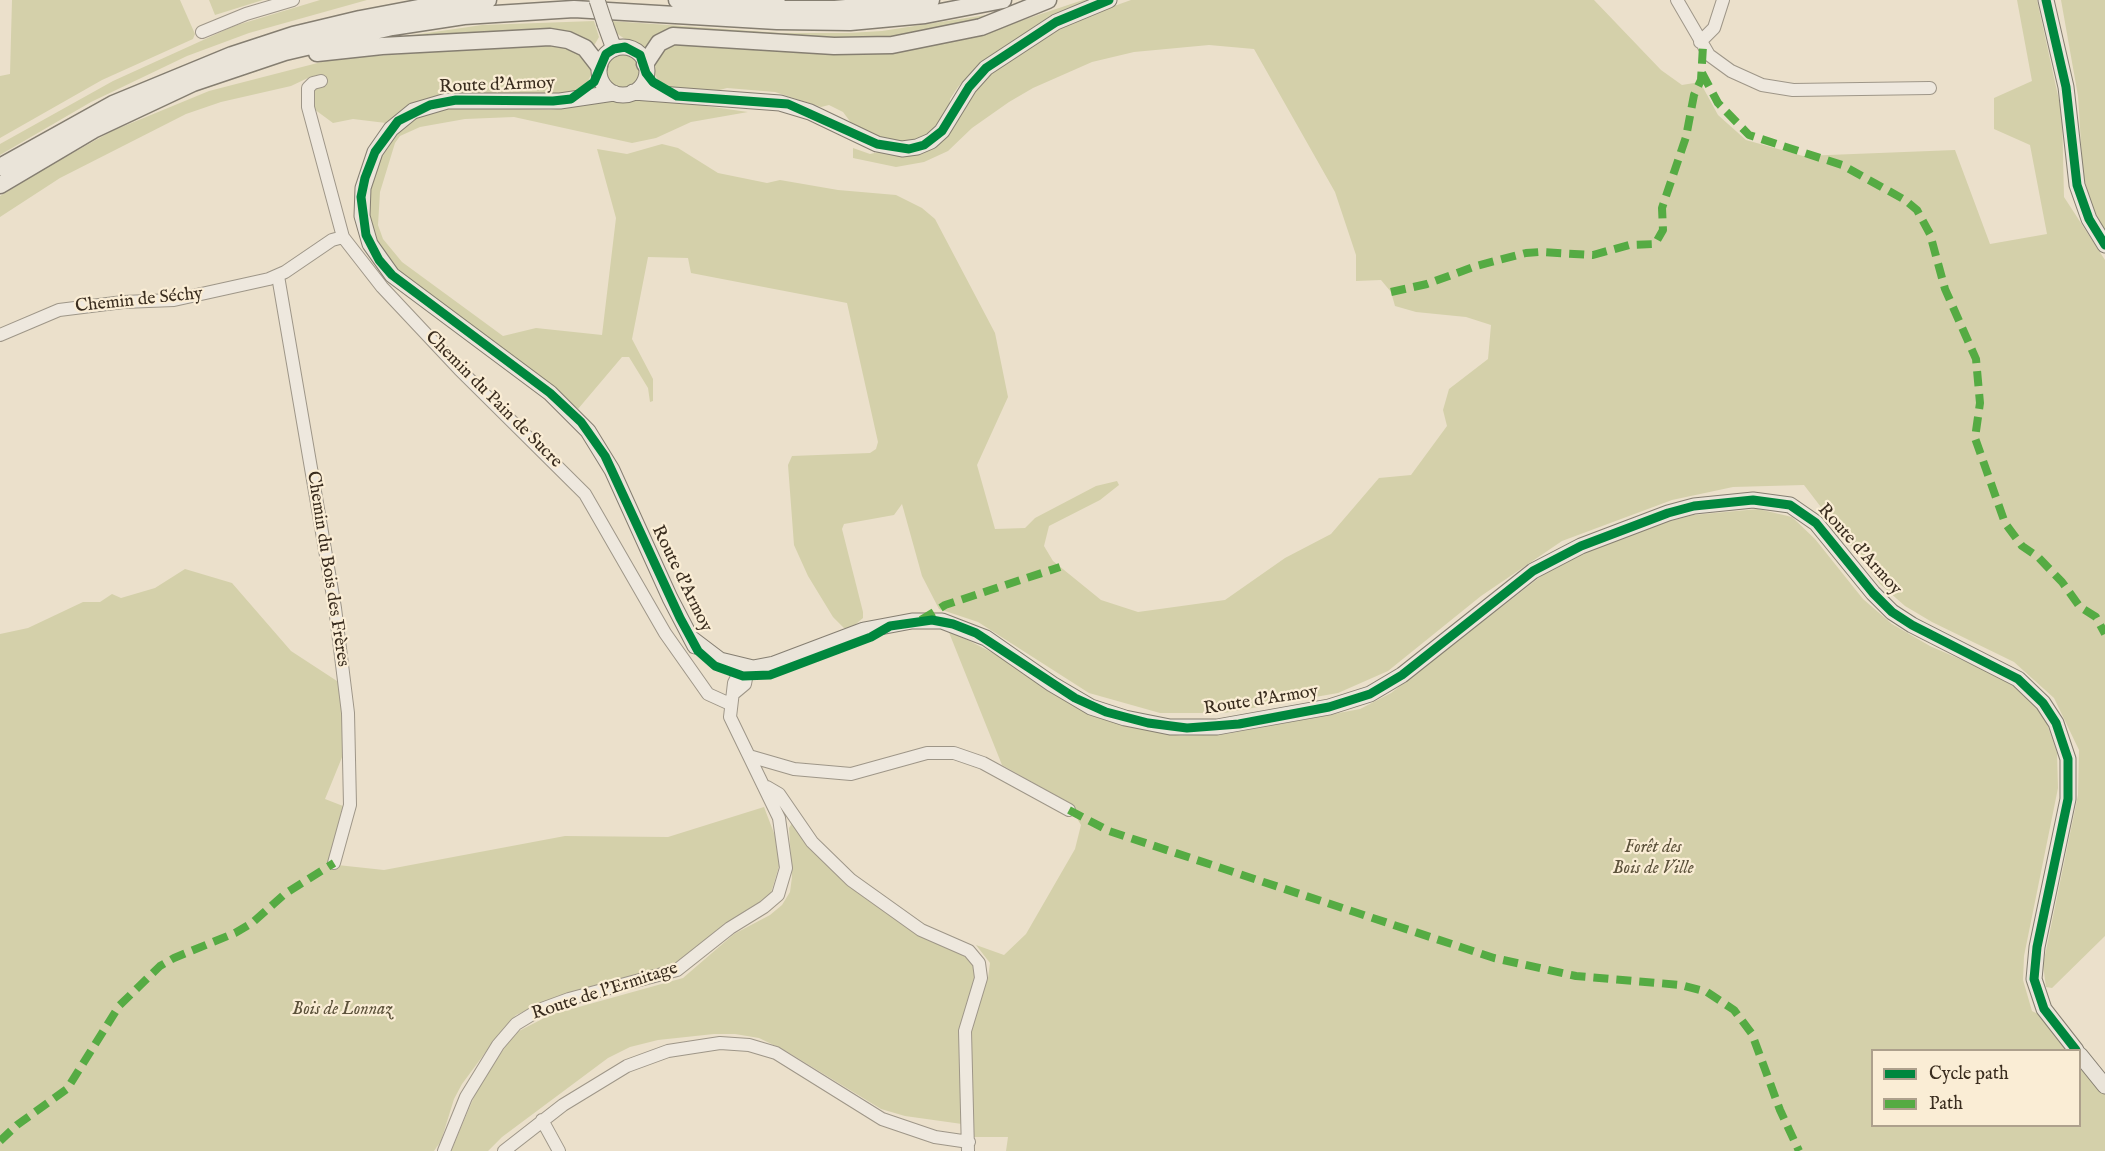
<!DOCTYPE html>
<meta charset="utf-8">
<style>
body{margin:0}
#map{position:relative;width:2105px;height:1151px;overflow:hidden;background:#ebe0cb;font-family:"IM FELL English",serif}
canvas{display:block}
.legend{position:absolute;left:1871px;top:1049px;width:210px;height:78px;box-sizing:border-box;background:#faedd5;border:2px solid #ada08c;margin:0;padding:8px 10px;list-style:none;font-size:18px;color:#3a2d1f}
.legend li{display:flex;align-items:center;gap:12px;height:30px}
.legend b{width:30px;border:2px solid #ada08c}
</style>
<div id="map">
<canvas width="2105" height="1151"></canvas>
<ul class="legend">
<li><b style="height:8px;background:#00873e"></b>Cycle path</li>
<li><b style="height:8px;background:#55ab43"></b>Path</li>
</ul>
</div>
<script>
const ctx = document.querySelector('canvas').getContext('2d');
ctx.lineJoin = 'round';
function fill(path, color) { ctx.fillStyle = color; ctx.fill(path, 'evenodd'); }
const poly = rows => new Path2D(rows.map(r => 'M' + r).join(''));
function trace(path, color, width, dash) { ctx.strokeStyle = color; ctx.lineWidth = width; ctx.lineCap = dash ? 'butt' : 'round'; ctx.setLineDash(dash || []); ctx.stroke(path); }
function drawText(font, color, halo, rows, align = 'center') {
  ctx.font = font + ' "IM FELL English",serif'; ctx.lineWidth = 4.5; ctx.setLineDash([]); ctx.textBaseline = 'middle'; ctx.strokeStyle = halo; ctx.fillStyle = color; for (const [text, x, y, turn = 0] of rows) {
    ctx.save(); ctx.translate(x, y); ctx.rotate((+turn || 0) * Math.PI / 180); ctx.textAlign = isNaN(turn) ? turn : align; if (halo) ctx.strokeText(text, 0, 0); ctx.fillText(text, 0, 0); ctx.restore();
  }
}
fill(poly([
 [12,0,180,0,195,34,193,39,102,80,0,138,0,76,10,74],
 [209,0,263,0,215,15],
 [320,0,367,0,249,33,187,56,91,102,0,155,0,144,113,81,234,26],
 [1083,0,1088,0,1052,16,978,65,958,87,950,99,949,111,936,130,916,141,893,143,855,128,843,112,829,105,821,107,775,92,727,88,712,92,669,88,659,82,652,69,652,64,666,44,826,53,900,51,969,38],
 [1131,0,1594,0,1661,70,1682,85,1700,82,1718,115,1746,140,1803,156,1955,150,1990,244,2047,234,2030,145,1994,129,1994,98,2032,81,2017,0,2037,0,2062,114,2064,197,2105,260,2105,936,2052,988,2046,987,2043,965,2078,795,2079,750,2054,698,2014,662,1932,622,1905,606,1880,584,1804,485,1733,487,1672,500,1562,541,1481,596,1388,671,1338,693,1224,713,1160,713,1089,693,978,622,939,609,922,576,902,504,894,515,844,524,842,529,863,612,863,618,850,629,844,628,833,617,808,576,794,545,788,465,792,456,870,453,876,449,878,442,847,303,691,273,688,258,648,257,632,339,653,379,653,401,650,402,648,388,629,357,622,357,578,409,403,277,379,250,368,217,370,186,380,158,390,140,414,119,423,114,453,107,551,110,635,97,700,103,706,106,748,112,691,122,656,138,632,143,514,117,465,119,420,127,400,136,395,143,380,192,378,225,383,239,402,262,503,336,536,328,602,335,616,218,597,149,627,154,662,144,678,148,718,173,767,183,780,180,838,190,896,195,922,208,935,219,995,333,1008,397,977,465,995,529,1025,528,1035,518,1096,486,1117,481,1119,485,1100,500,1049,526,1044,546,1053,561,1101,600,1138,612,1225,600,1285,558,1331,534,1379,478,1411,475,1447,426,1443,410,1449,389,1488,359,1491,325,1466,317,1416,312,1395,306,1391,292,1381,280,1356,281,1356,255,1335,192,1254,49,1209,45,1134,52,1092,62,1033,88,1009,102,972,128,948,151,924,162,896,167,853,158,853,148,870,154,883,151,908,154,996,69,1053,31,1075,20],
 [2061,0,2105,0,2105,232,2092,207,2083,175,2078,96],
 [999,13,1001,15,877,42,680,32,646,53,616,33,611,21,781,33,849,33,882,31],
 [594,21,599,37,592,49,588,45,386,39,482,25],
 [543,44,579,50,593,71,586,85,571,93,552,95,447,94,413,104,386,123,353,119,333,123,314,109,310,77,291,86,221,102,186,114,60,178,0,217,0,196,51,165,112,131,209,91,333,59],
 '604 71a18 18 0 1 1 36 0a18 18 0 1 1-36 0Z',
 [1758,509,1792,517,1815,539,1863,599,1892,624,1930,646,2017,684,2040,704,2057,753,2058,788,2024,956,2023,980,2032,1011,2038,1014,2070,1050,1872,1050,1872,1126,2080,1126,2080,1063,2105,1095,2105,1151,1006,1151,1008,1137,972,1137,970,1037,974,1017,988,978,990,963,976,945,1004,955,1026,934,1075,849,1081,825,1067,802,1002,765,948,630,999,656,1079,707,1122,725,1181,736,1226,734,1360,709,1391,693,1558,563,1648,527,1693,515],
 [185,569,232,583,291,651,340,683,345,750,325,799,343,806,328,864,384,870,565,836,668,837,764,807,777,841,779,866,771,893,762,901,728,922,677,963,657,971,588,987,544,1002,516,1015,499,1034,462,1084,454,1099,441,1141,434,1151,0,1151,0,634,28,628,83,602,100,602,112,594,121,598,155,588],
 [792,823,811,849,973,962,976,982,962,1020,959,1039,965,1119,962,1124,905,1116,881,1109,786,1051,759,1038,735,1034,714,1034,658,1040,630,1047,608,1058,502,1137,488,1151,451,1151,477,1090,507,1044,519,1031,550,1015,683,978,734,934,770,915,782,905,790,892,792,877,789,828]
]), '#d4d0aa');
const minor = poly([
 [1677,0,1709,55,1731,71,1762,85,1793,90,1930,88],
 [202,32,246,14,293,0],
 [1700,42,1714,28,1723,0],
 [321,81,313,83,308,88,308,107,343,237,382,287,459,369,585,494,665,633,708,694,730,704],
 [278,276,335,608,348,713,350,805,334,863],
 [0,335,59,310,123,302,174,300,269,279,285,272,332,240,343,237],
 [733,694,745,684,748,668],
 [749,756,794,769,851,774,927,753,954,753,983,763,1069,810],
 [767,787,779,794,812,842,851,880,921,930,969,951,979,963,981,978,965,1031,968,1151],
 [542,1120,559,1151],
 [444,1151,466,1097,498,1045,516,1024,539,1010,569,999,677,970,730,928,764,907,778,895,786,868,779,818,730,717,734,683,742,667],
 [504,1151,563,1105,627,1066,668,1051,720,1043,749,1045,776,1053,882,1119,935,1137,969,1142]
]);
const major = poly([
 [2046,0,2066,87,2077,185,2089,219,2105,245],
 [605,24,614,49],
 '599 71a24 24 0 1 1 48 0a24 24 0 1 1-48 0Z',
 [633,92,780,103,810,112,877,144,902,149,917,147,931,141,942,131,969,87,986,68,1056,22,1109,0],
 [614,93,560,101,447,101,413,111,391,129,375,152,363,188,362,216,370,244,392,275,550,393,588,431,612,470,670,598,695,646],
 [691,638,720,660,753,668,774,664,864,630,912,621,942,621,986,638,1052,684,1091,707,1125,718,1170,727,1217,727,1329,707,1370,694,1402,675,1533,571,1581,546,1668,513,1694,506,1753,500,1790,505,1816,523,1873,593,1892,612,1912,625,2018,679,2043,703,2056,723,2068,759,2068,799,2037,947,2034,979,2044,1009,2076,1050],
 [2080,1055,2105,1086]
]);
const highway = poly([
 [677,0,784,8,835,9,931,0],
 [317,53,382,46,550,37,568,40,585,48,599,66],
 [645,64,659,43,673,36,834,46,892,45,981,27,1048,0],
 [0,167,113,104,232,55,293,35,360,19,424,7,488,0],
 [0,185,93,130,193,83,285,52,392,27,464,16,574,9,777,21,850,22,925,15,1003,0]
]);
trace(minor, '#9e9688', 14);
trace(major, '#857e71', 17);
trace(highway, '#857e71', 19);
trace(minor, '#eee8de', 12);
trace(major, '#eae4d9', 15);
trace(highway, '#eae4d9', 16);
const majorBridge = poly([
 [597,0,605,24]
]);
trace(majorBridge, '#857e71', 17, []);
trace(majorBridge, '#eae4d9', 15);
trace(poly([
 [1702,73,1718,103,1749,135,1842,165,1905,200,1917,210,1930,234,1945,289,1976,359,1980,403,1975,438,2005,523,2022,546,2038,557,2062,582,2080,607,2096,617,2105,634],
 [1391,292,1427,284,1476,266,1526,253,1540,252,1593,255,1629,245,1655,244,1663,230,1662,208,1686,137,1694,95,1701,80,1703,46],
 [921,620,945,605,1060,567],
 [1069,810,1109,831,1494,958,1576,976,1681,985,1707,992,1734,1010,1752,1034,1780,1110,1799,1151],
 [0,1141,17,1125,67,1089,119,1006,160,966,174,958,235,933,252,923,286,893,334,863]
]), '#55ab43', 8, [15, 8]);
trace(poly([
 [1109,0,1056,22,986,68,969,87,942,131,924,145,909,149,877,144,788,104,677,96,653,82,646,73,640,55,625,47,614,49,606,54,594,82,571,99,553,101,456,100,430,105,398,121,375,152,365,178,361,197,366,235,379,260,392,275,550,393,581,422,605,456,680,618,698,651,715,666,743,676,770,675,871,637,890,626,932,620,953,624,976,633,1075,698,1106,712,1148,723,1187,728,1239,724,1329,707,1370,694,1402,675,1533,571,1581,546,1668,513,1694,506,1753,500,1790,505,1816,523,1873,593,1892,612,1912,625,2018,679,2043,703,2056,723,2068,759,2068,799,2037,947,2034,979,2044,1009,2076,1050],
 [2046,0,2066,87,2077,185,2089,219,2105,245]
]), '#00873e', 9);
drawText('18px', '#3a2d1f', '#faedd5', [
 ["Route d'Armoy",497,86,-2],
 ["Chemin de Séchy",139,301,-6],
 ["Chemin du Pain de Sucre",493,400,45],
 ["Route d'Armoy",1859,550,48],
 ["Chemin du Bois des Frères",327,569,81],
 ["Route d'Armoy",681,579,64],
 ["Route d'Armoy",1261,701,-9],
 ["Route de l'Ermitage",605,992,-18]
]);
drawText('italic 18px', '#5c523b', '#faedd5', [
 ["Forêt des",1653,848],
 ["Bois de Ville",1653,869],
 ["Bois de Lonnaz",342,1010]
]);
</script>
